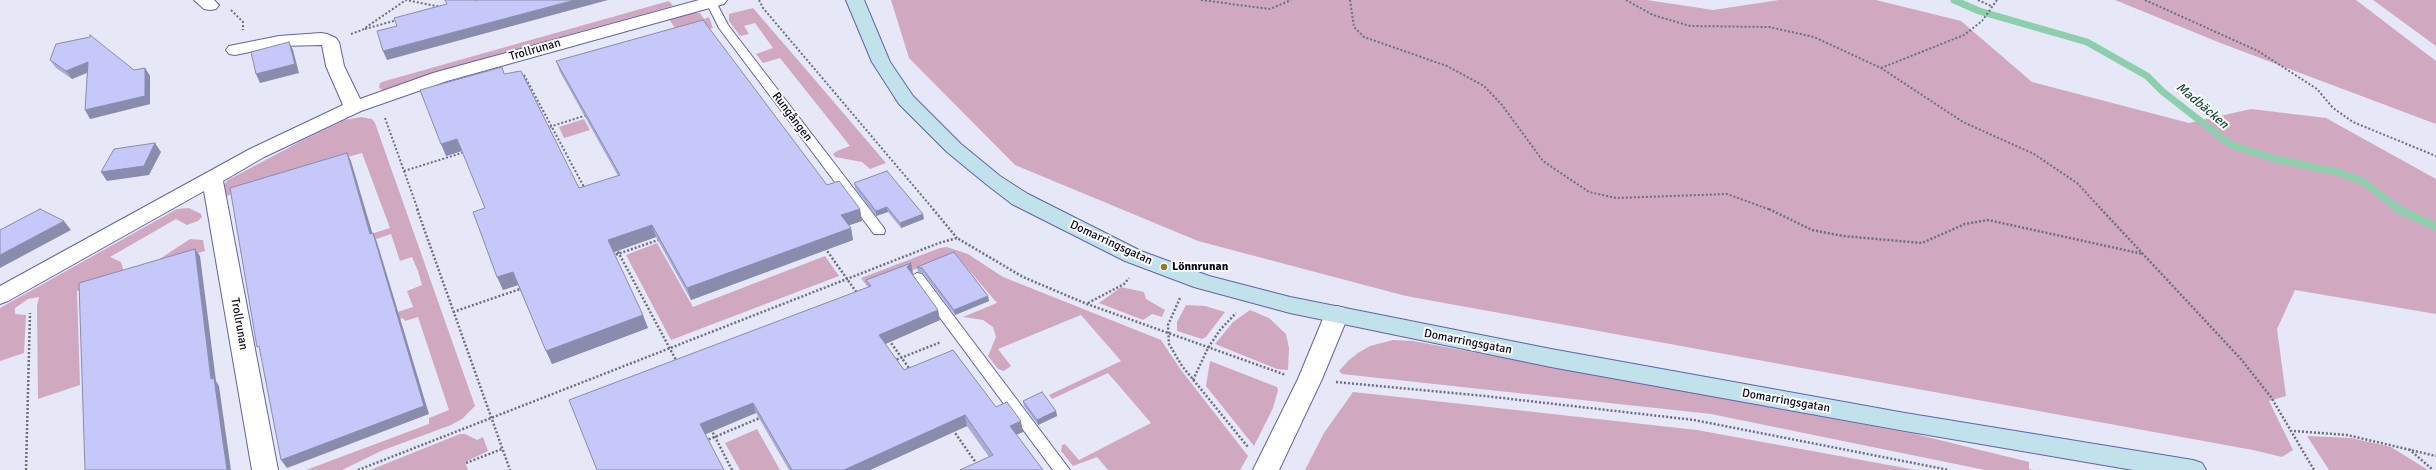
<!DOCTYPE html>
<meta charset="utf-8">
<style>
body{margin:0}
canvas{display:block;background:#e6e7f7}
</style>
<canvas width="2436" height="470"></canvas>
<script>
const ctx = document.querySelector('canvas').getContext('2d');
ctx.lineJoin = 'round';
function fill(path, color) { ctx.fillStyle = color; ctx.fill(path, 'evenodd'); }
const poly = rows => new Path2D(rows.map(r => 'M' + r).join(''));
function trace(path, color, width, dash) { ctx.strokeStyle = color; ctx.lineWidth = width; ctx.lineCap = dash ? 'butt' : 'round'; ctx.setLineDash(dash || []); ctx.stroke(path); }
function drawText(font, color, halo, rows, align = 'center') {
  ctx.font = font + ' Signika,sans-serif'; ctx.lineWidth = 4; ctx.setLineDash([]); ctx.textBaseline = 'middle'; ctx.strokeStyle = halo; ctx.fillStyle = color; for (const [text, x, y, turn = 0] of rows) {
    ctx.save(); ctx.translate(x, y); ctx.rotate((+turn || 0) * Math.PI / 180); ctx.textAlign = isNaN(turn) ? turn : align; if (halo) ctx.strokeText(text, 0, 0); ctx.fillText(text, 0, 0); ctx.restore();
  }
}
fill(poly([
 [891,0,1647,0,1713,10,1779,0,1876,0,1961,21,2032,82,2189,123,2251,109,2326,118,2436,179,2436,314,2295,290,2277,329,2286,396,2269,401,2293,450,2282,457,2253,450,1406,296,1198,241,1015,165,909,58],
 [2115,0,2356,0,2436,61,2436,124,2223,44],
 [2373,0,2436,0,2436,46],
 [669,1,673,6,502,53,384,91,379,88,380,83,385,81],
 [753,8,815,80,886,163,870,169,862,162,835,157,833,154,837,151,850,146,780,58,763,63,756,54,773,48,755,23,744,26,749,34,740,36,729,21,729,14],
 [688,13,700,13,704,19,709,17,713,28,681,37,669,19],
 [361,117,372,119,375,123,475,406,462,419,451,425,381,451,342,470,306,470,429,424,429,418,449,410,418,317,405,321,403,318,341,340,336,332,413,307,407,291,422,285,418,271,412,257,400,261,391,234,308,263,317,251,390,228,362,153,284,175,256,187,226,196,221,195,223,186,228,180,305,139,345,120],
 [584,119,590,130,564,138,559,127],
 [189,208,201,214,202,217,198,221,187,225,176,219,110,257,121,262,124,272,155,262,190,239,203,240,205,251,77,291,80,385,38,399,37,306,39,297,28,299,15,308,15,314,26,315,24,353,0,361,0,308,177,209],
 [657,243,693,307,825,256,839,276,671,340,626,255],
 [947,247,968,254,1003,277,1161,340,1181,370,1248,456,1240,470,1108,470,1097,457,1073,466,1061,451,1062,445,1065,444,1079,460,1151,423,1108,373,1052,399,1049,395,1121,361,1081,315,998,349,1011,366,1004,371,998,369,988,356,996,337,993,327,983,320,963,317,997,303,956,255,867,286,861,278,940,248],
 [1121,287,1144,292,1146,299,1165,310,1162,317,1152,314,1143,320,1099,303],
 [1186,305,1205,306,1225,312,1206,337,1202,339,1177,331,1177,322],
 [1250,310,1269,318,1286,334,1289,348,1288,370,1277,369,1215,344,1233,322],
 [1393,340,1413,341,1915,434,2029,462,2029,469,2034,470,1985,470,1711,414,1342,374,1339,371,1349,360,1358,353,1370,346],
 [1210,361,1277,387,1278,390,1273,408,1254,446,1206,386],
 [1353,392,1697,430,1916,470,1305,470,1324,433],
 [757,429,780,470,740,470,725,443],
 [460,434,465,434,477,440,483,437,488,451,465,462,468,470,370,470],
 [2307,436,2351,438,2391,447,2428,470,2329,470]
]), '#d0a9c1');
trace(poly([
 [1954,0,1979,11,2087,42,2147,76,2162,91,2231,145,2276,159,2337,172,2362,181,2400,210]
]), '#8dcfad', 7);
trace(poly([
 [2398,209,2436,227]
]), '#8dcfad', 8);
const lane = poly([
 [705,0,715,0,728,25,884,228,885,231,884,234,874,234,719,28,705,0],
 [917,273,922,274,1070,470,1053,470,912,280,910,277,917,273]
]);
const street = poly([
 [194,0,214,0,219,5,216,9,210,10,204,9,194,0],
 [699,0,727,0,724,4,447,81,361,111,264,157,223,181,278,470,252,470,204,191,8,301,0,304,0,286,250,149,343,105,326,66,322,45,279,46,235,55,229,54,226,50,229,46,279,36,321,33,327,34,336,38,339,42,344,66,360,99,433,73,699,0],
 [1337,306,1345,308,1349,314,1322,379,1279,470,1253,470,1298,379,1325,314,1329,308,1337,306]
]);
const secondary = poly([
 [846,0,864,0,890,62,913,96,961,144,1000,176,1028,194,1141,251,1209,276,1290,297,1551,349,1905,413,2193,460,2202,463,2206,470,2133,470,1905,431,1551,367,1290,313,1194,287,1125,261,1012,204,986,184,947,152,899,104,872,62,846,0]
]);
trace(lane, '#6263aa', 2);
trace(street, '#6263aa', 2);
trace(secondary, '#6263aa', 2);
trace(poly([
 [759,0,763,8,934,210],
 [1201,0,1270,9,1291,0],
 [1350,0,1354,27,1364,37,1447,66,1484,86,1502,105,1543,161,1589,192,1616,198,1727,194,1771,210],
 [1626,0,1653,15,1690,26,1769,27,1814,37,1881,68,1963,122,2034,154,2077,183,2102,210],
 [1978,0,1991,6],
 [2145,0,2258,51,2317,89,2333,108,2353,122,2436,156],
 [231,10,243,22,243,30],
 [365,29,397,20],
 [351,34,362,30,406,0,441,7],
 [1881,68,1964,35,1982,21,1997,0],
 [524,75,585,189],
 [385,118,418,210],
 [546,128,587,115],
 [404,171,465,152]
]), '#6e6e83', 2, [2, 2]);
trace(poly([
 [417,209,510,470],
 [933,209,957,238],
 [1769,209,1812,230,1843,236,1922,243,1965,224,1988,220,2143,254],
 [2101,209,2240,358,2271,397,2314,470],
 [616,248,677,362],
 [825,248,857,293],
 [612,256,661,239],
 [1180,298,1168,325,1169,344,1182,366,1248,447],
 [1088,303,1124,284,1129,278],
 [453,312,523,288],
 [889,340,911,371],
 [893,361,941,342],
 [1193,380,1208,348,1220,330,1236,313],
 [1336,382,1485,396,1694,420,1949,470],
 [711,429,732,470],
 [953,430,981,470],
 [2294,431,2347,435,2436,456],
 [705,441,762,417],
 [2409,449,2433,470],
 [466,463,502,449],
 [26,470,30,313],
 [358,470,939,243,957,238,1023,277,1087,304,1286,375]
]), '#6e6e83', 2.5, [2, 2]);
fill(lane, '#fff');
fill(street, '#fff');
fill(secondary, '#c1e2eb');
fill(poly([
 [50,60,134,70,145,68,150,76,150,104,90,119,87,73,72,79,56,68],
 [556,61,827,185,860,209,862,221,849,225,851,228,853,240,691,300,656,237,613,252,648,328,552,364,518,285,503,290,485,208,462,151,446,156,504,74,579,188,618,176,560,72],
 [854,183,924,219,901,228,888,212,876,216,855,188],
 [954,252,988,296,989,301,955,315,923,273,918,272,917,267],
 [911,263,913,274,912,274,938,310,940,320,885,344,904,370,996,407,1023,432,1016,434,1043,470,989,457,967,426,870,470,789,470,756,413,597,470,868,287,866,280],
 [1023,401,1056,411,1057,416,1038,425,1024,406]
]), '#a9acd5');
fill(poly([
 [575,0,608,0,387,60,383,51],
 [289,42,293,50,299,73,260,83,256,74],
 [88,62,93,70,72,79,66,71],
 [145,68,150,76,150,104,90,119,85,110],
 [457,139,462,151,446,156,441,144],
 [155,143,161,152,149,175,107,181,101,172],
 [347,153,351,161,375,242,370,234],
 [887,207,888,212,876,216,876,211],
 [860,209,862,221,844,227,841,215],
 [923,214,924,219,901,228,900,223],
 [64,221,71,230,0,268,0,255],
 [652,225,656,237,612,253,608,240],
 [851,228,853,240,691,300,687,288],
 [373,233,377,242,429,414,287,468,281,460],
 [195,249,200,256,216,381,219,386,231,470,227,470,211,379],
 [911,263,913,274,909,278,907,267],
 [513,272,518,285,503,290,497,277],
 [988,296,989,301,955,315,954,310],
 [938,310,940,320,881,346,879,335],
 [643,315,648,328,552,364,546,351],
 [753,403,756,413,704,435,700,424],
 [1056,411,1057,416,1038,425,1037,420],
 [965,415,967,426,870,470,844,470],
 [1021,421,1023,432,1011,437,1010,426]
]), '#8a8cae');
const building = poly([
 [445,0,476,0,476,1,478,0,575,0,383,51,377,31,397,26,394,18,447,4,445,0],
 [703,20,827,185,839,181,860,209,841,215,851,228,687,288,652,225,608,240,643,315,546,351,513,272,497,277,473,212,485,208,457,139,441,144,420,90,502,67,504,74,521,71,579,188,620,175,556,61,703,20],
 [90,35,134,70,145,68,145,96,85,110,88,62,66,71,50,60,56,44,90,37,90,35],
 [289,42,295,64,256,74,251,52,289,42],
 [155,143,144,166,101,172,114,149,155,143],
 [347,153,370,234,373,233,424,406,281,460,259,346,257,347,230,188,347,153],
 [887,171,923,214,900,223,887,207,876,211,854,183,887,171],
 [40,209,64,221,0,255,0,230,40,209],
 [195,249,211,379,214,378,227,470,85,470,79,283,195,249],
 [954,252,988,296,954,310,922,268,917,267,954,252],
 [911,263,907,267,938,310,879,335,904,370,953,350,996,407,1007,402,1021,421,1010,426,1043,470,960,470,993,455,965,415,844,470,792,470,753,403,700,424,724,470,597,470,569,400,871,286,866,280,911,263],
 [1042,392,1056,411,1037,420,1023,401,1042,392]
]);
fill(building, '#c5c8f8');
trace(building, '#8a8cae', 1);
for (const [x, y, r, color] of [
 [1164,267,4,"#8b7f26"]
]) { const dot = new Path2D(); dot.arc(x, y, r, 0, 2 * Math.PI); ctx.fillStyle = color; ctx.fill(dot); trace(dot, '#fff', 1.5); }
drawText('12px', '#090721', '#fff', [
 ["Trollrunan",535,50,-16],
 ["Rungången",792,117,53],
 ["Domarringsgatan",1111,243,25],
 ["Trollrunan",239,324,80],
 ["Domarringsgatan",1468,342,11],
 ["Domarringsgatan",1786,401,10]
]);
drawText('bold 12px', '#090721', '#fff', [
 ["Lönnrunan",1172,267]
], 'left');
drawText('italic 13px', '#194d37', '#fff', [
 ["Madbäcken",2202,106,40]
]);
</script>
